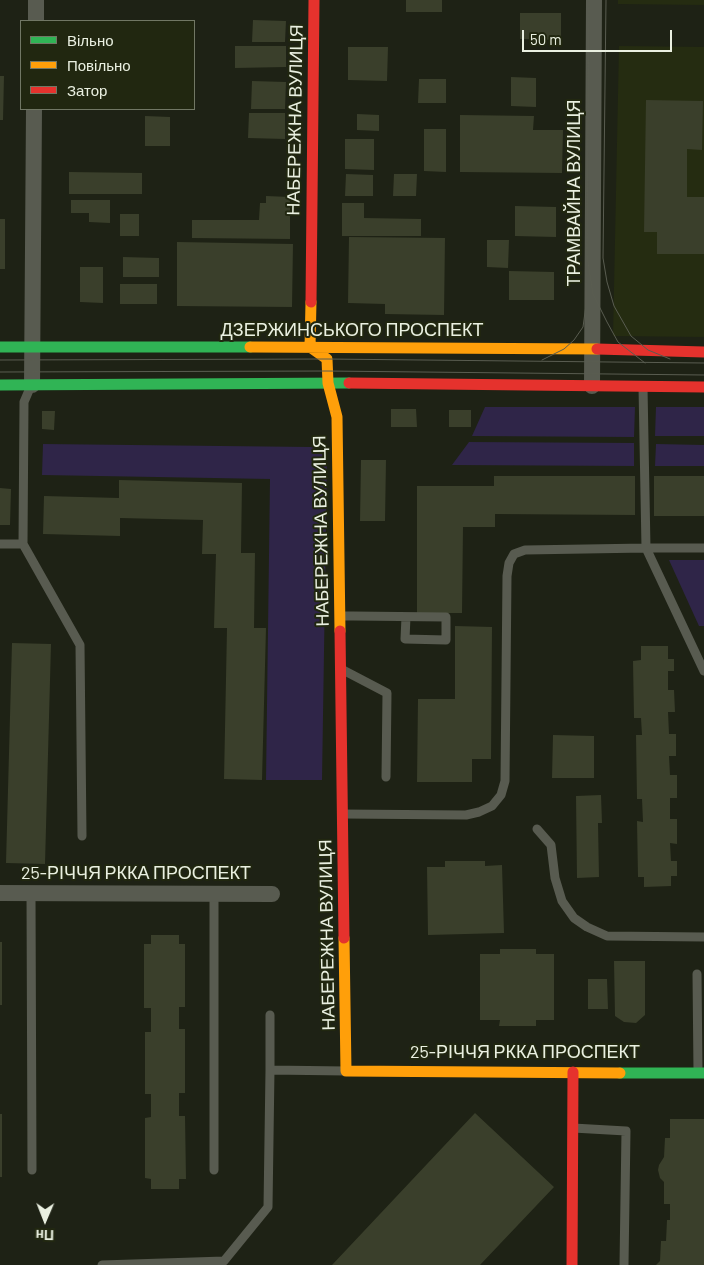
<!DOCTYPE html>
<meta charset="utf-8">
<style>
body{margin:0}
#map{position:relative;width:704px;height:1265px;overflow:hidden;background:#1e2215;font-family:Barlow,sans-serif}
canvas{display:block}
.legend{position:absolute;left:20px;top:20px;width:175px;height:90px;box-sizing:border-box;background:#212710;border:1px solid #717764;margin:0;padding:6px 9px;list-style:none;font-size:15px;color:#eaf0e1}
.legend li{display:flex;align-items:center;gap:10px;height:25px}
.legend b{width:25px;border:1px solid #717764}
.north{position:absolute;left:20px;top:1195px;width:50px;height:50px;-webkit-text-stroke:4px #212710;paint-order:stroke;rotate:181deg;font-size:14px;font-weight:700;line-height:20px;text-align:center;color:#eaf0e1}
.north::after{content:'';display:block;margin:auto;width:18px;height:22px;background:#eaf0e1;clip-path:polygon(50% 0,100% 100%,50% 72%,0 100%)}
.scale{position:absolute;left:522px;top:30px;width:150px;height:22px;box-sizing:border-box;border:2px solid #eaf0e1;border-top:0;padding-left:6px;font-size:15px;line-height:18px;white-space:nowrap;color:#eaf0e1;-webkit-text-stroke:4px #212710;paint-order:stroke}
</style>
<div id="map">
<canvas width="704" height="1265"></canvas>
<ul class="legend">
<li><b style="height:6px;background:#30b455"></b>Вільно</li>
<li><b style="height:6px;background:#ff9f0a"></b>Повільно</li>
<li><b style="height:6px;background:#e5322d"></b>Затор</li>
</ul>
<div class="north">Пн</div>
<div class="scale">50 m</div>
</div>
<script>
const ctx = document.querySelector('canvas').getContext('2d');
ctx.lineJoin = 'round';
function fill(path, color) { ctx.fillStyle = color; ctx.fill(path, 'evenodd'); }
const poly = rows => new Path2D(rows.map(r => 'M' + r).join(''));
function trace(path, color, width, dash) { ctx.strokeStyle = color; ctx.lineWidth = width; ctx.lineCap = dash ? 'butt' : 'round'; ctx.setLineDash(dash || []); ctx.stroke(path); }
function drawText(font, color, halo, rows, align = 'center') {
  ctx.font = font + ' Barlow,sans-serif'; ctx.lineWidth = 4; ctx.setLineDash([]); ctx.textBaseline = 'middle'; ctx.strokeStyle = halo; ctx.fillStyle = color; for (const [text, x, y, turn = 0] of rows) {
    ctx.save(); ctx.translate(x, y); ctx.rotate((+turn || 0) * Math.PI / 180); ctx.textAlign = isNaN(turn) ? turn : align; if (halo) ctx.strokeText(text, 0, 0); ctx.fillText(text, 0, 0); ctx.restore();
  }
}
fill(poly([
 [618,0,704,0,704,5,618,4],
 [619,46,704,47,704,337,613,336]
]), '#252c11');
fill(poly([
 [485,407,635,407,634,437,472,436],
 [656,407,704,407,704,436,655,436],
 [469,442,634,443,634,466,452,465],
 [43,444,311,447,322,450,327,460,322,780,266,780,270,479,42,475],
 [656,444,704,445,704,466,655,466],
 [669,560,704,560,704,626,699,626]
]), '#2f2548');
fill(poly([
 [406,0,442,0,442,12,406,12],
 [520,13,561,13,561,40,520,39],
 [253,20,286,21,285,42,252,42],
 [235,46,286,46,286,67,235,68],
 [348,47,388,47,387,81,348,80],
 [0,76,4,76,3,120,0,120],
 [511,77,536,78,536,107,511,106],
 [419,79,446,79,446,103,418,103],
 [252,81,286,82,285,109,251,109],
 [646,100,703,101,702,150,687,149,687,197,704,197,704,254,657,254,657,232,644,232],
 [249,113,285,113,285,139,248,138],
 [357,114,379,115,379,131,357,130],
 [460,115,534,116,533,130,563,130,562,173,460,172],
 [145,116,170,117,170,146,145,146],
 [424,129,446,129,446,172,424,171],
 [345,139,374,139,374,170,345,169],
 [69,172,142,173,142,194,69,194],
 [346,174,373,175,373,196,345,196],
 [394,174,417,174,416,196,393,196],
 [266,196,290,197,290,239,192,238,192,220,259,220,260,203,266,203],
 [71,200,110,200,110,223,89,222,89,213,71,213],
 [342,203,364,203,364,218,421,219,421,236,342,236],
 [515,206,556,207,556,237,515,236],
 [120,214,139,214,139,236,120,236],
 [0,219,5,219,5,269,0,269],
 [349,237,445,238,444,315,385,314,385,304,348,303],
 [487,240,509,240,508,268,487,267],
 [177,242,293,244,292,307,177,306],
 [123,257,159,258,159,277,123,277],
 [80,267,103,267,103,303,80,302],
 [509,271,554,272,554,300,509,300],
 [120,284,157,284,157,304,120,304],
 [391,409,416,409,417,427,391,427],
 [449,410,471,410,471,427,449,427],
 [42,411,55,411,54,430,42,429],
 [361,460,386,460,385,521,360,521],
 [494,476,635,476,635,515,495,514,495,527,463,527,462,613,417,613,417,486,494,486],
 [654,476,704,476,704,516,654,516],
 [119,480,242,483,241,553,255,553,254,628,266,628,262,780,224,779,227,628,214,628,216,554,202,554,203,520,120,518,120,536,43,534,44,496,119,498],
 [0,488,11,489,10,525,0,525],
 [455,626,492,627,491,759,472,759,472,782,417,782,418,699,455,699],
 [12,643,51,644,45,864,6,863],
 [641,646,668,646,668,659,674,659,674,671,668,671,668,690,674,690,675,712,668,712,669,734,676,734,676,756,669,756,670,775,677,775,677,798,670,798,670,819,677,819,677,844,670,843,671,861,677,861,677,876,671,876,671,886,644,887,644,877,638,877,637,821,643,822,642,799,637,799,636,735,642,735,641,718,634,718,633,661,641,660],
 [553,735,594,736,594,778,552,778],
 [601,795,602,823,598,823,599,877,577,878,576,796],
 [445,861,485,861,485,866,502,865,504,933,428,935,427,867,445,867],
 [151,935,179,935,179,944,185,944,185,1007,179,1007,179,1029,185,1029,185,1093,179,1093,179,1116,185,1116,186,1179,179,1179,179,1189,151,1189,151,1179,145,1178,145,1118,151,1117,151,1094,145,1094,145,1032,151,1032,151,1008,144,1008,144,944,151,944],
 [0,942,2,942,2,1005,0,1005],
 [500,949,536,949,536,954,554,954,554,1020,536,1020,536,1026,499,1026,500,1020,480,1020,480,954,500,954],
 [614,961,645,961,645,1015,636,1023,624,1022,615,1016],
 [588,979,607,979,608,1009,588,1009],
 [475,1113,554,1187,480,1265,332,1265],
 [0,1114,2,1114,2,1177,0,1177],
 [670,1119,704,1119,704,1265,656,1265,660,1261,661,1241,666,1241,667,1220,670,1220,670,1204,664,1204,664,1182,660,1178,658,1170,659,1165,664,1157,665,1138,670,1138]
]), '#3a3f2b');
trace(poly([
 [0,544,23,544,24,402,30,388],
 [23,544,80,645,82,836],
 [704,548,646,548,704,671],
 [340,616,353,616,446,617,446,640,405,639,406,617],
 [343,670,387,693,386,777],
 [343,814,466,815,479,812,492,806,501,795,505,781,507,576,509,563,514,554,525,550,646,548,643,387],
 [537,829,551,845,555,878,562,901,574,918,587,927,607,936,704,937],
 [31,893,32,1170],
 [214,894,214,1170],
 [697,974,698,1072],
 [270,1015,270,1070,346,1071],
 [573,1128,626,1131,624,1265],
 [102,1265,224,1261,268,1207,270,1070]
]), '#585b50', 9);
trace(poly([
 [36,21,36,0],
 [32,385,34,109],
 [592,386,594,0],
 [0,893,272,894]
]), '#585b50', 16);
trace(poly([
 [0,347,250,347],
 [0,385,349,383],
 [620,1073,704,1073]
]), '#30b455', 11);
trace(poly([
 [311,302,310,347,327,359,328,383,337,417,340,631],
 [250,347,597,349],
 [344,938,346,1071,620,1073]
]), '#ff9f0a', 11);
trace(poly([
 [311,302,314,0],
 [597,349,704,352],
 [349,383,704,387],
 [340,631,344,938],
 [572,1265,573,1072]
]), '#e5322d', 11);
trace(poly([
 [589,0,587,256,593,294,607,322,618,342,645,363],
 [606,0,603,258,607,282,614,306,631,336,648,350,670,359],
 [0,360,327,359,704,363],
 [542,360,564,349,574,340,583,327,586,305,586,283],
 [0,372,327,371,704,375]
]), '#5a5d51', 1);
drawText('18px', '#eaf0e1', '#212710', [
 ["НАБЕРЕЖНА ВУЛИЦЯ",295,120,-89],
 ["ТРАМВАЙНА ВУЛИЦЯ",574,193,-90],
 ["ДЗЕРЖИНСЬКОГО ПРОСПЕКТ",352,330],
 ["НАБЕРЕЖНА ВУЛИЦЯ",321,531,-91],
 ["25-РІЧЧЯ РККА ПРОСПЕКТ",136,873],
 ["НАБЕРЕЖНА ВУЛИЦЯ",327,935,-91],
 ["25-РІЧЧЯ РККА ПРОСПЕКТ",525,1052]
]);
</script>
